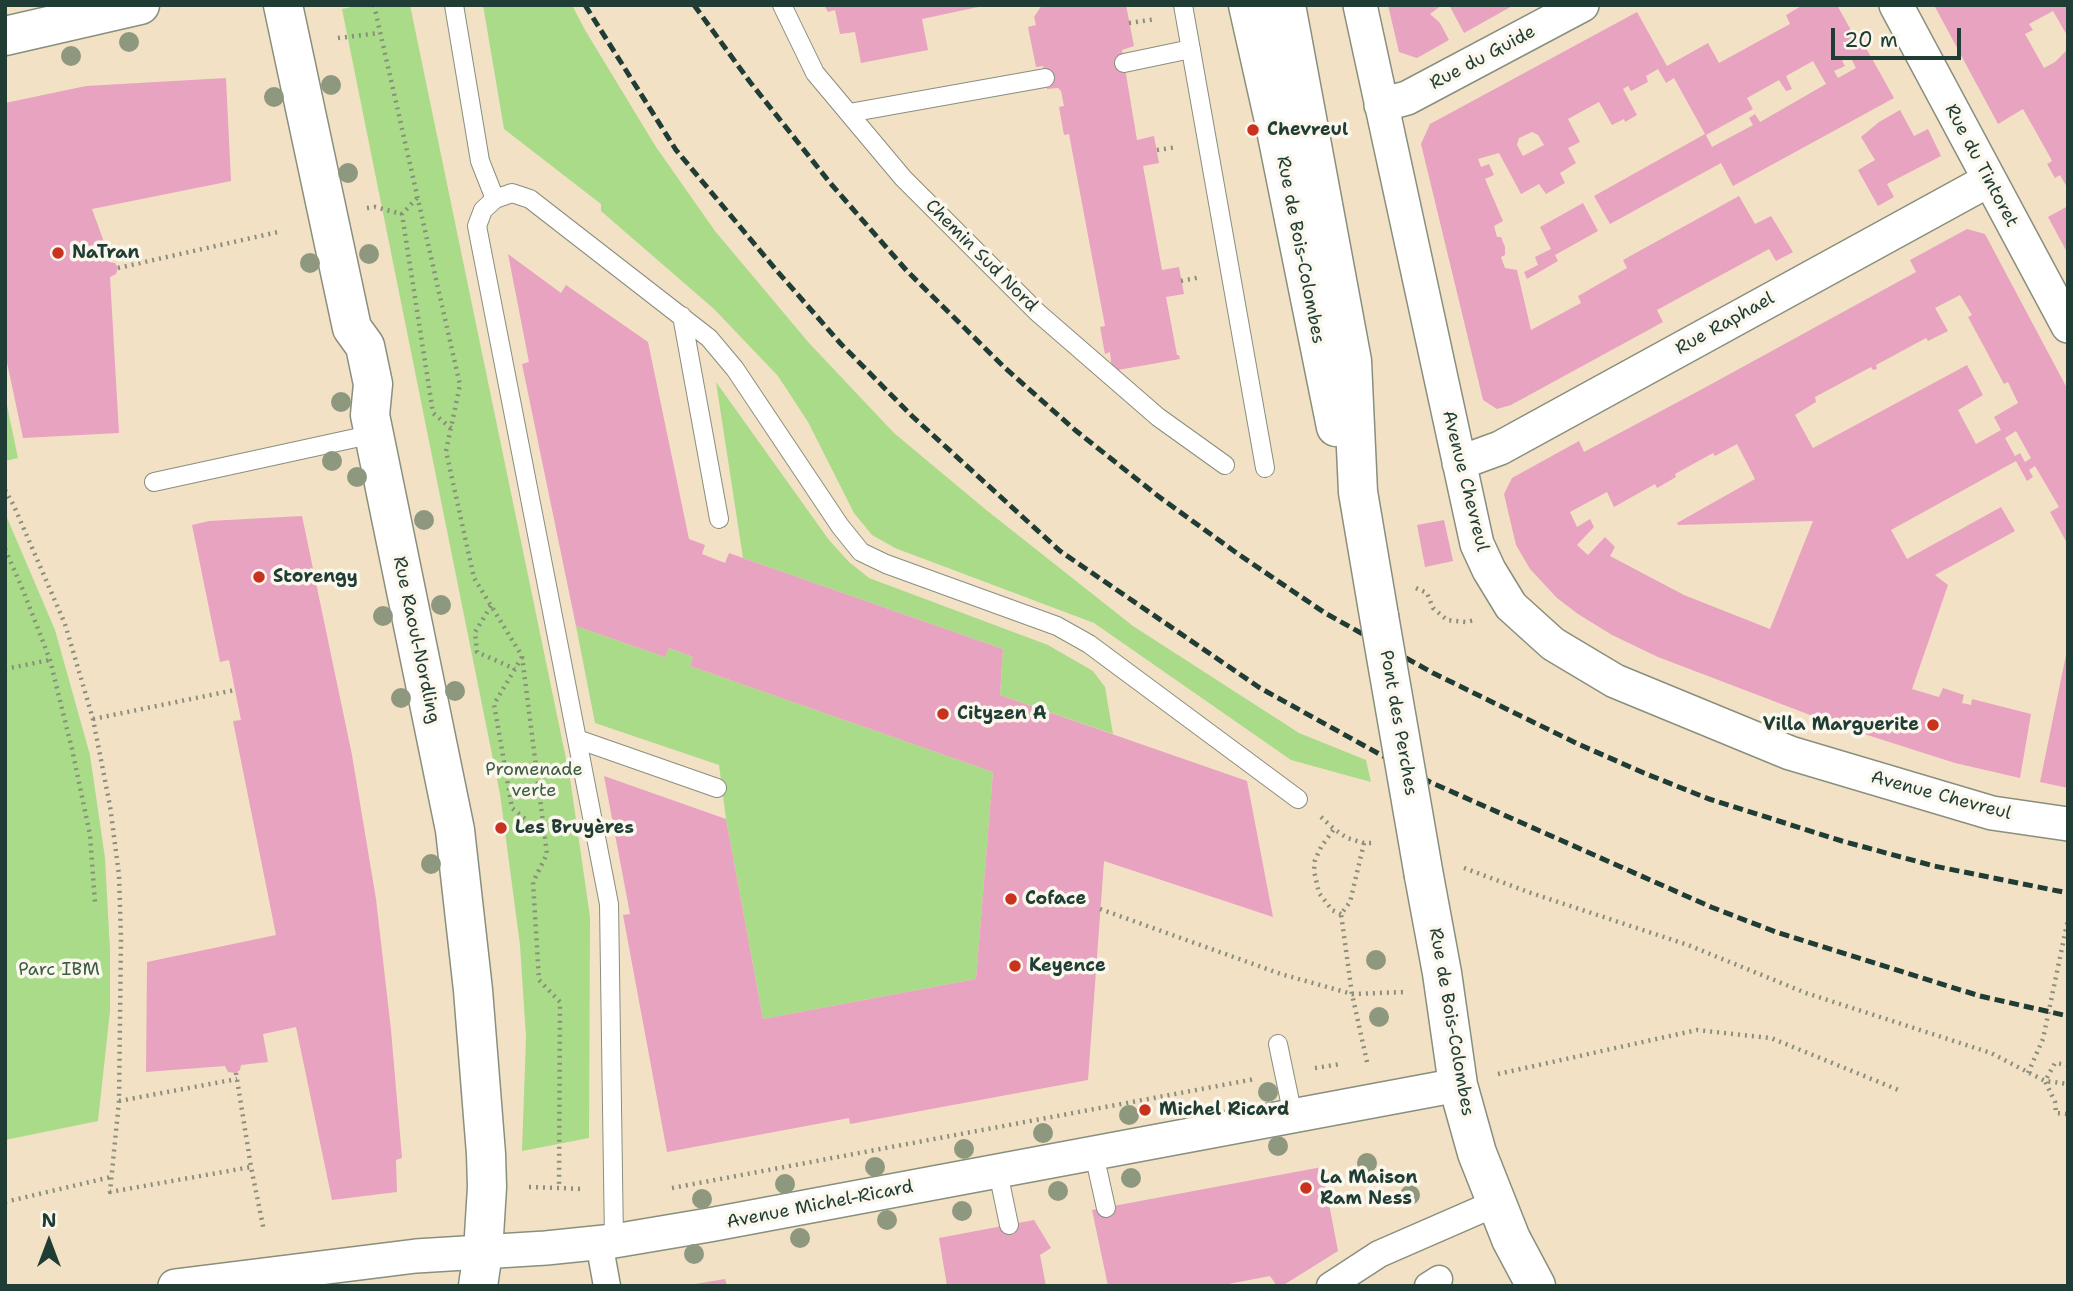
<!DOCTYPE html>
<meta charset="utf-8">
<style>
body{margin:0}
#map{position:relative;width:2073px;height:1291px;overflow:hidden;background:#f3e1c6;font-family:"Shantell Sans",sans-serif}
canvas{display:block}
.frame{position:absolute;inset:0;border:7px solid #1f3d34;pointer-events:none}
.north{position:absolute;left:14px;top:1207px;width:70px;height:70px;-webkit-text-stroke:5px #fbf7ec;paint-order:stroke;rotate:0deg;font-size:19px;font-weight:700;line-height:28px;text-align:center;color:#1f3d34}
.north::after{content:'';display:block;margin:auto;width:24px;height:32px;background:#1f3d34;clip-path:polygon(50% 0,100% 100%,50% 72%,0 100%)}
.scale{position:absolute;left:1831px;top:28px;width:130px;height:32px;box-sizing:border-box;border:4px solid #1f3d34;border-top:0;padding-left:9px;font-size:21px;line-height:24px;white-space:nowrap;color:#1f3d34;-webkit-text-stroke:5px #fbf7ec;paint-order:stroke}
</style>
<div id="map">
<canvas width="2073" height="1291"></canvas>
<div class="frame"></div>
<div class="north">N</div>
<div class="scale">20 m</div>
</div>
<script>
const ctx = document.querySelector('canvas').getContext('2d');
ctx.lineJoin = 'round';
function fill(path, color) { ctx.fillStyle = color; ctx.fill(path, 'evenodd'); }
const poly = rows => new Path2D(rows.map(r => 'M' + r).join(''));
function trace(path, color, width, dash) { ctx.strokeStyle = color; ctx.lineWidth = width; ctx.lineCap = dash ? 'butt' : 'round'; ctx.setLineDash(dash || []); ctx.stroke(path); }
function drawText(font, color, halo, rows, align = 'center') {
  ctx.font = font + ' "Shantell Sans",sans-serif'; ctx.lineWidth = 7; ctx.setLineDash([]); ctx.textBaseline = 'middle'; ctx.strokeStyle = halo; ctx.fillStyle = color; for (const [text, x, y, turn = 0] of rows) {
    ctx.save(); ctx.translate(x, y); ctx.rotate((+turn || 0) * Math.PI / 180); ctx.textAlign = isNaN(turn) ? turn : align; if (halo) ctx.strokeText(text, 0, 0); ctx.fillText(text, 0, 0); ctx.restore();
  }
}
fill(poly([
 [361,5,410,5,570,778,590,917,589,1138,522,1151,526,1037,520,945,500,794,342,9],
 [483,5,572,5,585,30,656,147,715,231,809,343,894,433,985,509,1133,626,1299,733,1366,760,1371,782,1291,760,1094,623,895,548,872,535,854,513,808,422,778,376,714,309,601,211,601,204,504,129],
 [716,382,829,540,849,562,869,578,1048,645,1093,671,1105,687,1113,734,1000,695,1003,649,743,558],
 [5,396,18,458,5,461],
 [5,513,55,630,90,755,105,858,110,950,110,1011,98,1121,5,1140],
 [576,626,665,657,669,648,693,657,690,666,993,772,976,979,763,1019,726,819,719,765,595,723]
]), '#a9db89');
fill(poly([
 [824,5,983,5,983,6,922,19,928,50,861,63,855,32,840,34,835,10,828,12],
 [1042,5,1126,5,1134,46,1122,50,1137,140,1154,136,1159,163,1143,166,1162,270,1179,267,1184,294,1166,297,1177,355,1179,355,1180,359,1112,371,1110,352,1105,354,1100,327,1105,326,1069,134,1064,135,1059,107,1064,106,1061,91,1058,88,1047,89,1043,66,1036,67,1028,27,1036,25,1034,17],
 [1388,5,1442,5,1430,14,1440,23,1449,40,1417,58,1399,52],
 [1449,5,1514,5,1464,33],
 [1803,5,1837,5,1862,50,1866,48,1894,98,1733,186,1721,163,1610,224,1594,196,1705,134,1674,78,1666,83,1658,69,1646,76,1648,82,1631,91,1628,86,1623,89,1637,115,1625,122,1624,119,1612,125,1599,102,1568,119,1580,142,1568,148,1576,163,1560,173,1565,183,1546,194,1539,184,1521,194,1499,153,1478,159,1481,167,1489,164,1494,175,1485,179,1503,221,1494,226,1497,237,1501,237,1505,247,1505,255,1501,257,1505,268,1517,270,1531,330,1581,303,1578,296,1627,268,1623,260,1739,196,1755,224,1771,216,1793,252,1776,261,1769,249,1657,310,1663,322,1511,405,1497,409,1483,400,1421,144,1430,124,1637,12,1667,66,1708,43,1719,63,1790,24,1786,15],
 [1850,56,1856,68,1838,78,1834,71,1845,66,1842,61],
 [1813,61,1826,84,1760,122,1755,114,1749,118,1753,125,1712,147,1706,135,1753,109,1747,98,1779,80,1786,91,1792,89,1786,76],
 [1532,132,1538,135,1544,145,1523,156,1517,145,1519,138],
 [1934,5,2006,5,2007,7,2011,5,2068,5,2068,37,2053,11,2029,24,2033,30,2025,34,2044,68,2055,62,2068,49,2068,189,2060,175,2055,178,2047,164,2052,161,2050,157,2023,109,1998,124],
 [226,78,231,181,92,209,104,242,112,245,109,262,115,263,118,268,116,274,110,277,119,433,23,438,5,353,5,103,86,86],
 [1900,110,1914,136,1928,129,1941,156,1887,184,1894,197,1878,206,1858,170,1875,160,1861,137,1879,122],
 [1583,203,1598,231,1555,255,1558,261,1527,279,1524,272,1538,265,1535,257,1551,249,1540,227],
 [2068,206,2068,254,2048,217],
 [1967,229,1985,234,2068,390,2068,545,2050,512,2059,507,2035,466,2029,470,2033,477,2027,481,2016,461,1891,530,1907,559,2001,507,2015,531,1935,575,1948,585,1912,689,1939,697,1943,688,1964,695,1962,703,1971,705,1972,699,2031,714,2020,778,1955,763,1839,726,1658,657,1612,635,1578,614,1557,598,1530,569,1516,545,1504,494,1512,478,1579,441,1584,452,1706,387,1916,272,1910,260],
 [1960,295,1972,315,1968,317,2004,384,2008,382,2018,403,1994,417,2001,430,1976,444,1958,410,1983,395,1967,365,1813,448,1795,415,1816,402,1815,397,1871,367,1873,370,1877,369,1876,365,1926,338,1928,341,1948,331,1935,308],
 [2016,431,2031,458,2025,462,2020,453,2015,456,2005,438],
 [1737,444,1755,479,1677,523,1678,525,1813,521,1770,629,1684,595,1610,556,1615,547,1605,537,1588,555,1577,545,1594,527,1590,519,1577,527,1570,512,1607,492,1614,507,1655,484,1657,488,1676,477,1675,474,1713,453,1715,456],
 [508,254,561,293,566,285,648,342,689,539,705,545,702,554,725,563,729,553,743,558,1003,649,1000,695,1247,781,1273,917,1104,861,1088,1080,850,1124,849,1118,667,1152,623,915,630,914,604,776,726,819,763,1019,976,979,993,772,690,666,693,657,669,648,665,657,576,626,522,364,529,362],
 [302,516,352,755,376,899,391,1030,402,1158,396,1160,397,1192,332,1200,296,1027,263,1034,268,1062,241,1065,240,1070,236,1073,228,1072,225,1066,146,1072,147,962,276,935,233,721,241,720,229,660,220,662,192,525,209,521],
 [1444,520,1453,561,1425,567,1417,525],
 [2067,650,2068,650,2068,788,2040,782],
 [1322,1167,1338,1251,1282,1286,1277,1286,1270,1276,1218,1286,1108,1286,1092,1210],
 [1034,1220,1051,1248,1040,1255,1046,1286,947,1286,939,1238],
 [725,1279,727,1286,695,1286,695,1284]
]), '#e7a3bf');
const service = poly([
 [454,5,480,161,495,199],
 [782,5,815,73,903,178,1037,312,1158,417,1225,465],
 [1183,5,1265,468],
 [1124,63,1191,49],
 [849,113,1045,78],
 [682,316,719,519],
 [154,482,374,434],
 [577,739,717,788],
 [1278,1044,1293,1116],
 [1094,1154,1106,1208],
 [998,1172,1009,1225],
 [614,1241,609,904,477,226,483,210,495,199,512,193,530,199,709,338,735,369,840,526,861,552,886,564,1057,626,1089,644,1298,799]
]);
const pedestrian = poly([
 [599,1242,607,1286],
 [1330,1286,1379,1254,1496,1203],
 [1428,1286,1439,1279]
]);
const minor = poly([
 [1360,5,1477,544,1489,570,1511,606,1553,644,1615,681,1790,753,1992,813,2068,824],
 [1896,5,2068,326],
 [1381,105,1407,98,1582,5],
 [1459,463,1500,448,1989,180],
 [175,1286,416,1256,546,1248,614,1241,709,1225,1458,1085]
]);
const tertiary = poly([
 [283,5,352,328,365,346,373,384,370,415,455,830,473,990,486,1154,487,1187,483,1252,478,1286]
]);
const secondary = poly([
 [1248,5,1275,125,1336,427],
 [1286,5,1352,361,1358,492,1379,616],
 [5,36,140,5],
 [1424,876,1442,973,1458,1085,1477,1153,1511,1239,1536,1286]
]);
trace(service, '#898f7d', 20);
trace(pedestrian, '#898f7d', 29);
trace(minor, '#898f7d', 36);
trace(tertiary, '#898f7d', 41);
trace(secondary, '#898f7d', 41);
trace(poly([
 [374,5,460,385,446,451,474,578,522,656,547,854,533,882,539,980,560,1002,559,1188],
 [1129,23,1156,19],
 [338,38,379,33],
 [1157,150,1177,147],
 [417,198,402,214,433,413,451,428],
 [367,208,375,207,402,214],
 [118,268,278,232],
 [1181,281,1201,277],
 [5,490,14,506,65,624,93,719,110,806,119,875,121,939,119,1101,110,1192,251,1167],
 [5,549,23,590,50,660,72,749,90,835,95,903],
 [1416,588,1427,593,1433,608,1447,620,1466,622,1475,620],
 [491,606,475,632,477,652,515,669],
 [522,657,494,704,512,808,545,836],
 [5,669,50,660],
 [93,719,235,690],
 [1321,817,1334,829],
 [1364,843,1350,902,1341,914,1352,994,1367,1062],
 [1464,868,1531,893,1688,945,1806,993,1991,1053,2045,1081,2068,1084],
 [1100,909,1281,974,1352,994,1405,992],
 [1341,914,1332,910,1319,893,1314,871,1315,860,1321,847,1334,829,1347,838,1364,843,1376,843],
 [2068,1065,2055,1063,2045,1081,2055,1102,2056,1113,2068,1114],
 [1315,1068,1341,1064],
 [236,1073,251,1167,264,1231],
 [2028,1073,2043,1039,2068,919],
 [1498,1074,1697,1030,1771,1038,1901,1091],
 [119,1101,237,1079],
 [529,1187,583,1189],
 [672,1188,1255,1079],
 [5,1202,111,1177]
]), '#898f7d', 4.5, [2, 5]);
trace(service, '#fff', 18);
trace(pedestrian, '#fff', 26);
trace(minor, '#fff', 33);
trace(tertiary, '#fff', 38);
trace(secondary, '#fff', 38);
trace(poly([
 [585,5,676,150,777,271,841,344,912,416,1060,551,1260,688,1430,782,1711,907,1776,932,1980,996,2068,1016],
 [694,5,750,82,831,184,907,271,1004,367,1075,430,1158,496,1238,554,1325,613,1433,673,1578,744,1644,773,1709,799,1842,841,1934,866,2068,893]
]), '#1f3d34', 5, [10, 5]);
const secondaryBridge = poly([
 [1379,616,1424,876]
]);
trace(secondaryBridge, '#898f7d', 41, []);
trace(secondaryBridge, '#fff', 38);
ctx.fillStyle = '#8e987f';
for (const [x, y] of [
 [129,42],
 [71,56],
 [331,85],
 [274,97],
 [348,173],
 [369,254],
 [310,263],
 [341,402],
 [332,461],
 [357,477],
 [424,520],
 [441,605],
 [383,616],
 [455,691],
 [401,698],
 [431,864],
 [1376,960],
 [1379,1017],
 [1268,1092],
 [1129,1115],
 [1043,1133],
 [1278,1146],
 [964,1149],
 [1367,1163],
 [875,1167],
 [1131,1178],
 [785,1184],
 [1058,1191],
 [1410,1195],
 [702,1199],
 [962,1211],
 [887,1220],
 [800,1238],
 [694,1254]
]) { ctx.beginPath(); ctx.arc(x, y, 10, 0, 2 * Math.PI); ctx.fill(); }
for (const [x, y, r, color] of [
 [1253,130,7,"#c8321e"],
 [58,253,7,"#c8321e"],
 [259,577,7,"#c8321e"],
 [943,714,7,"#c8321e"],
 [1933,725,7,"#c8321e"],
 [501,828,7,"#c8321e"],
 [1011,899,7,"#c8321e"],
 [1015,966,7,"#c8321e"],
 [1145,1110,7,"#c8321e"],
 [1306,1188,7,"#c8321e"]
]) { const dot = new Path2D(); dot.arc(x, y, r, 0, 2 * Math.PI); ctx.fillStyle = color; ctx.fill(dot); trace(dot, '#fbf7ec', 2.5); }
drawText('18px', '#1f3d34', '#fbf7ec', [
 ["Rue du Guide",1483,58,-28],
 ["Rue du Tintoret",1981,166,62],
 ["Rue de Bois-Colombes",1300,250,79],
 ["Chemin Sud Nord",981,256,45],
 ["Rue Raphael",1725,324,-29],
 ["Avenue Chevreul",1465,481,76],
 ["Rue Raoul-Nordling",416,640,78],
 ["Pont des Perches",1398,723,80],
 ["Avenue Chevreul",1941,796,15],
 ["Rue de Bois-Colombes",1451,1022,80],
 ["Avenue Michel-Ricard",820,1205,-11]
]);
drawText('bold 18px', '#1f3d34', '#fbf7ec', [
 ["Chevreul",1267,130],
 ["NaTran",72,253],
 ["Storengy",273,577],
 ["Cityzen A",957,714],
 ["Villa Marguerite",1919,725,"right"],
 ["Les Bruyères",515,828],
 ["Coface",1025,899],
 ["Keyence",1029,966],
 ["Michel Ricard",1159,1110],
 ["La Maison",1320,1178],
 ["Ram Ness",1320,1199]
], 'left');
drawText('18px', '#3b5d45', '#fbf7ec', [
 ["Promenade",534,770],
 ["verte",534,791],
 ["Parc IBM",59,970]
]);
</script>
